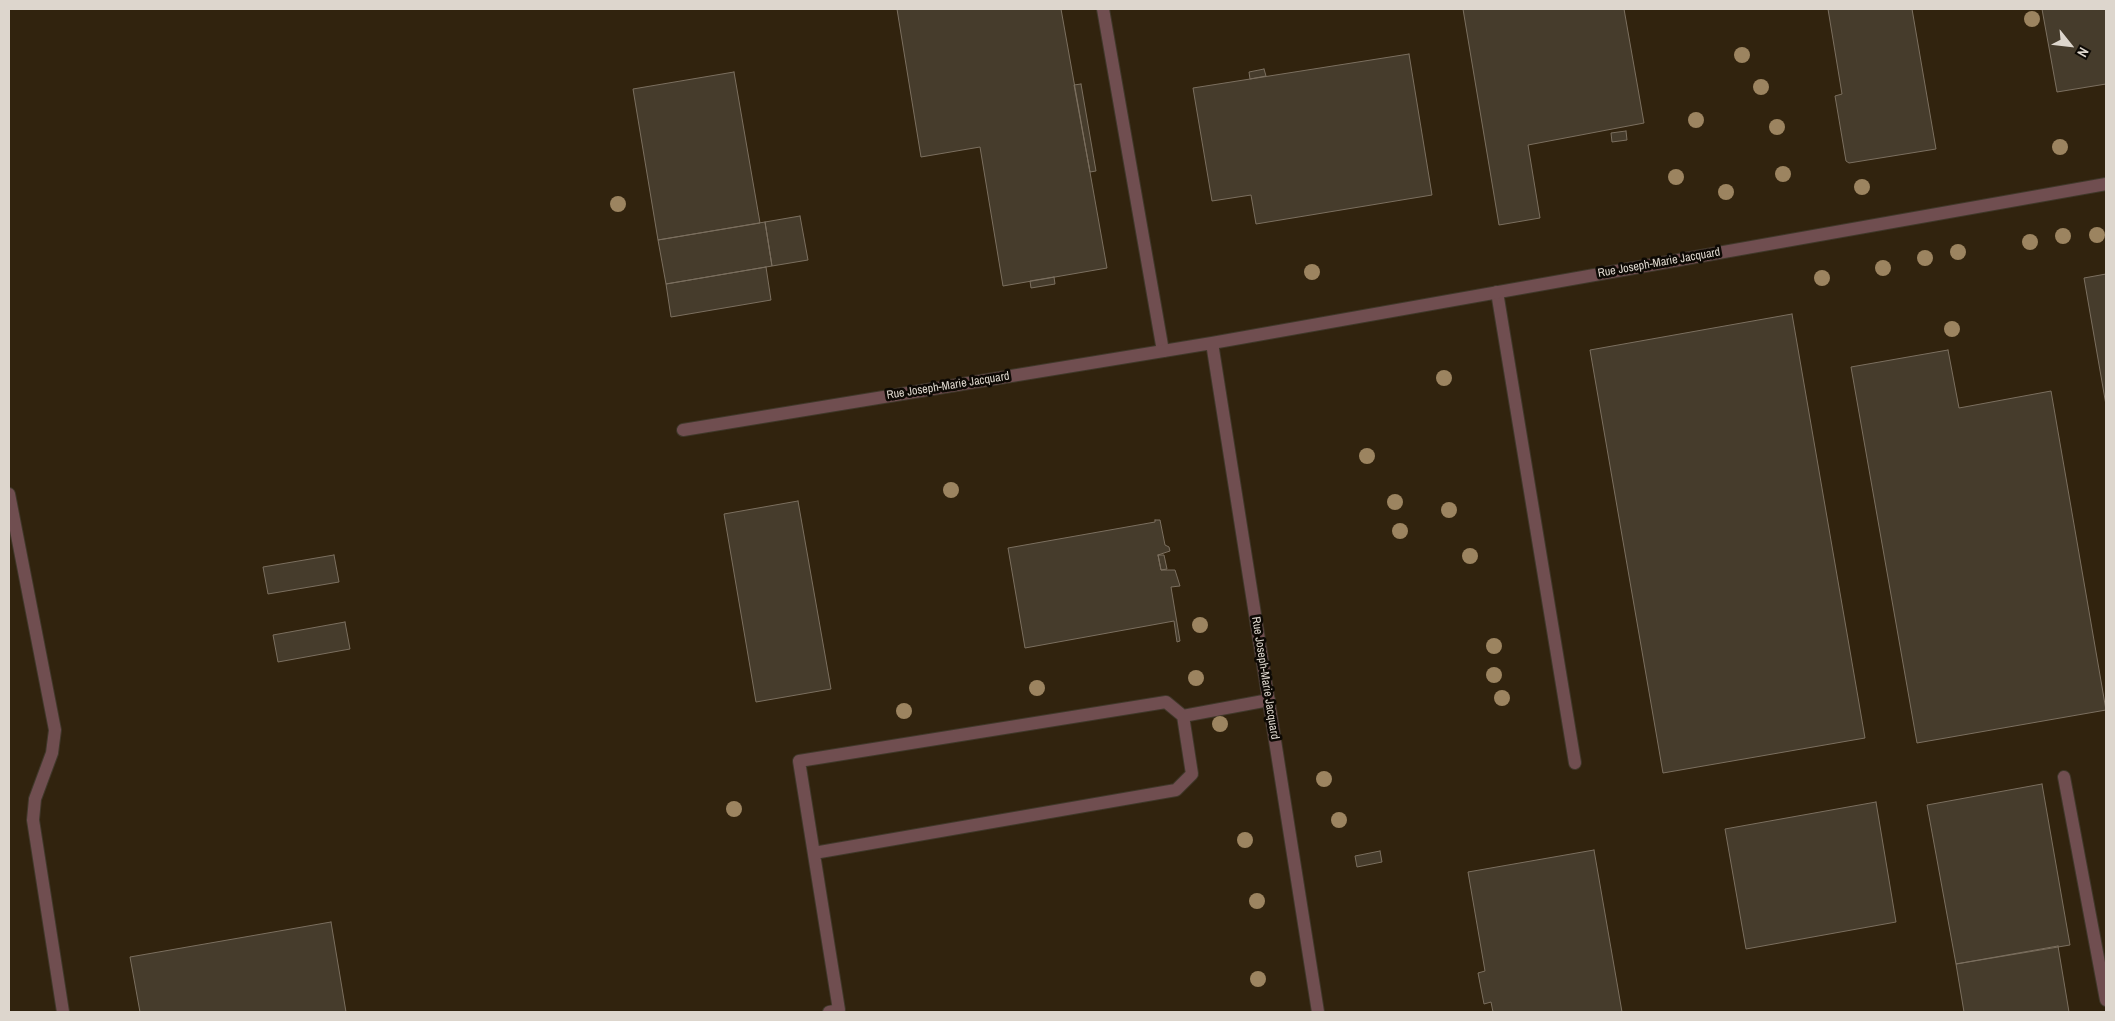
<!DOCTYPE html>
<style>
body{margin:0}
#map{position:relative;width:2115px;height:1021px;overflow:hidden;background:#271e0f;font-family:"Archivo Narrow",sans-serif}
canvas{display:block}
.frame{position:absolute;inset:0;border:10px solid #ddd6cd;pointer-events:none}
.north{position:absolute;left:2045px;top:20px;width:50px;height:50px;-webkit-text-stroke:4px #0d0904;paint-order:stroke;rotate:119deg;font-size:14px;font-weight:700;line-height:20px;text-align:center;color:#ddd6cd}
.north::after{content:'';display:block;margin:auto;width:18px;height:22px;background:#ddd6cd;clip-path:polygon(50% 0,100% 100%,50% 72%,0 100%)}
</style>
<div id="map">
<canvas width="2115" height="1021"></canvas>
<div class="frame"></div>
<div class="north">N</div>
</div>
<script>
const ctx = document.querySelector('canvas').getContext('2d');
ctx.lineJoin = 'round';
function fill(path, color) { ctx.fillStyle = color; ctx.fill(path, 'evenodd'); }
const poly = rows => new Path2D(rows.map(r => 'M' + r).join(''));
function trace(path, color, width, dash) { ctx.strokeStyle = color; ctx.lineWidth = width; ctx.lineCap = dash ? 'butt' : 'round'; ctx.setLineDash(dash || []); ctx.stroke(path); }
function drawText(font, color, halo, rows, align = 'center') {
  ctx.font = font + ' "Archivo Narrow",sans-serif'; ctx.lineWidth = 5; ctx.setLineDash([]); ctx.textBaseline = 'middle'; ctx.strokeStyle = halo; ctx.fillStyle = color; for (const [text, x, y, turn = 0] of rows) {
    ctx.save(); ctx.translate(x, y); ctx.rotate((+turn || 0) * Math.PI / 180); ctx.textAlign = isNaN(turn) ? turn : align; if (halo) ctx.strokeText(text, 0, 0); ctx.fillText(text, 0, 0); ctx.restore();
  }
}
fill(poly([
 [9,9,2106,9,2106,1012,9,1012]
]), '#31230e');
const building = poly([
 [897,9,1061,9,1107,268,1003,286,980,147,921,157,897,9],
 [1463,9,1624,9,1644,123,1528,145,1540,218,1499,225,1463,9],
 [1828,9,1912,9,1936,149,1849,163,1846,161,1835,96,1842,94,1828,9],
 [2042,9,2106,9,2106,84,2057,92,2042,9],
 [1409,54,1432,195,1256,224,1251,195,1212,201,1193,88,1409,54],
 [1264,69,1266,76,1250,79,1249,72,1264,69],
 [734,72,760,223,658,240,633,89,734,72],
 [1081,84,1096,171,1090,172,1074,85,1081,84],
 [1626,131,1627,140,1612,142,1611,133,1626,131],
 [800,216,808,260,772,266,765,222,800,216],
 [765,222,772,266,666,284,658,240,765,222],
 [766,267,771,300,671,317,666,284,766,267],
 [2106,274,2106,405,2084,278,2106,274],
 [1054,277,1055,284,1031,288,1030,281,1054,277],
 [1792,314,1865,738,1663,773,1590,350,1792,314],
 [1948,350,1959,408,2051,391,2106,710,1917,743,1851,367,1948,350],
 [798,501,831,689,756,702,724,514,798,501],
 [1155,520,1160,520,1165,545,1169,547,1170,551,1158,555,1161,570,1175,570,1180,586,1171,587,1180,641,1177,642,1174,621,1025,648,1008,548,1155,522,1155,520],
 [334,555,339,582,268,594,263,567,334,555],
 [1158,555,1164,555,1167,569,1161,570,1158,555],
 [345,622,350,649,278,662,273,635,345,622],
 [2042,784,2070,945,1956,964,1927,805,2042,784],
 [1876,802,1896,922,1746,949,1725,829,1876,802],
 [1594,850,1622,1012,1493,1012,1491,1002,1484,1004,1478,973,1485,971,1468,872,1594,850],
 [1380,851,1382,862,1357,867,1355,856,1380,851],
 [331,922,346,1012,140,1012,130,957,331,922],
 [2058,946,2069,1012,1964,1012,1956,964,2058,946]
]);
fill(building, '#463c2c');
trace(building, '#7b6f5f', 1);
const lane = poly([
 [1103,9,1163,351],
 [1497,292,1575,763],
 [9,494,55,730,52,753,35,799,33,820,63,1012],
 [2064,777,2106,1000],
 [814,853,1176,790,1192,774,1183,716],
 [829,1012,839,1010,799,761,1166,702,1183,716,1269,700]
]);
const street = poly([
 [1212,343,1318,1012],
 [683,430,1212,343,2106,184]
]);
trace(lane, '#40382a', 14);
trace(street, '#40382a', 14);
trace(lane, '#704e50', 12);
trace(street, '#704e50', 12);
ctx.fillStyle = '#9c8460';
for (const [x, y] of [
 [2032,19],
 [1742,55],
 [1761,87],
 [1696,120],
 [1777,127],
 [2060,147],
 [1783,174],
 [1676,177],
 [1862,187],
 [1726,192],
 [618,204],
 [2097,235],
 [2063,236],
 [2030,242],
 [1958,252],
 [1925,258],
 [1883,268],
 [1312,272],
 [1822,278],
 [1952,329],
 [1444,378],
 [1367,456],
 [951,490],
 [1395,502],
 [1449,510],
 [1400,531],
 [1470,556],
 [1200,625],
 [1494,646],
 [1494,675],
 [1196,678],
 [1037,688],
 [1502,698],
 [904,711],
 [1220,724],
 [1324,779],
 [734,809],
 [1339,820],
 [1245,840],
 [1257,901],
 [1258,979]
]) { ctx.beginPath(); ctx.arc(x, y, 8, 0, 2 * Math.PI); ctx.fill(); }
drawText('12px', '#ddd6cd', '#0d0904', [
 ["Rue Joseph-Marie Jacquard",1659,263,-10],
 ["Rue Joseph-Marie Jacquard",948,386,-9],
 ["Rue Joseph-Marie Jacquard",1265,678,81]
]);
</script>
